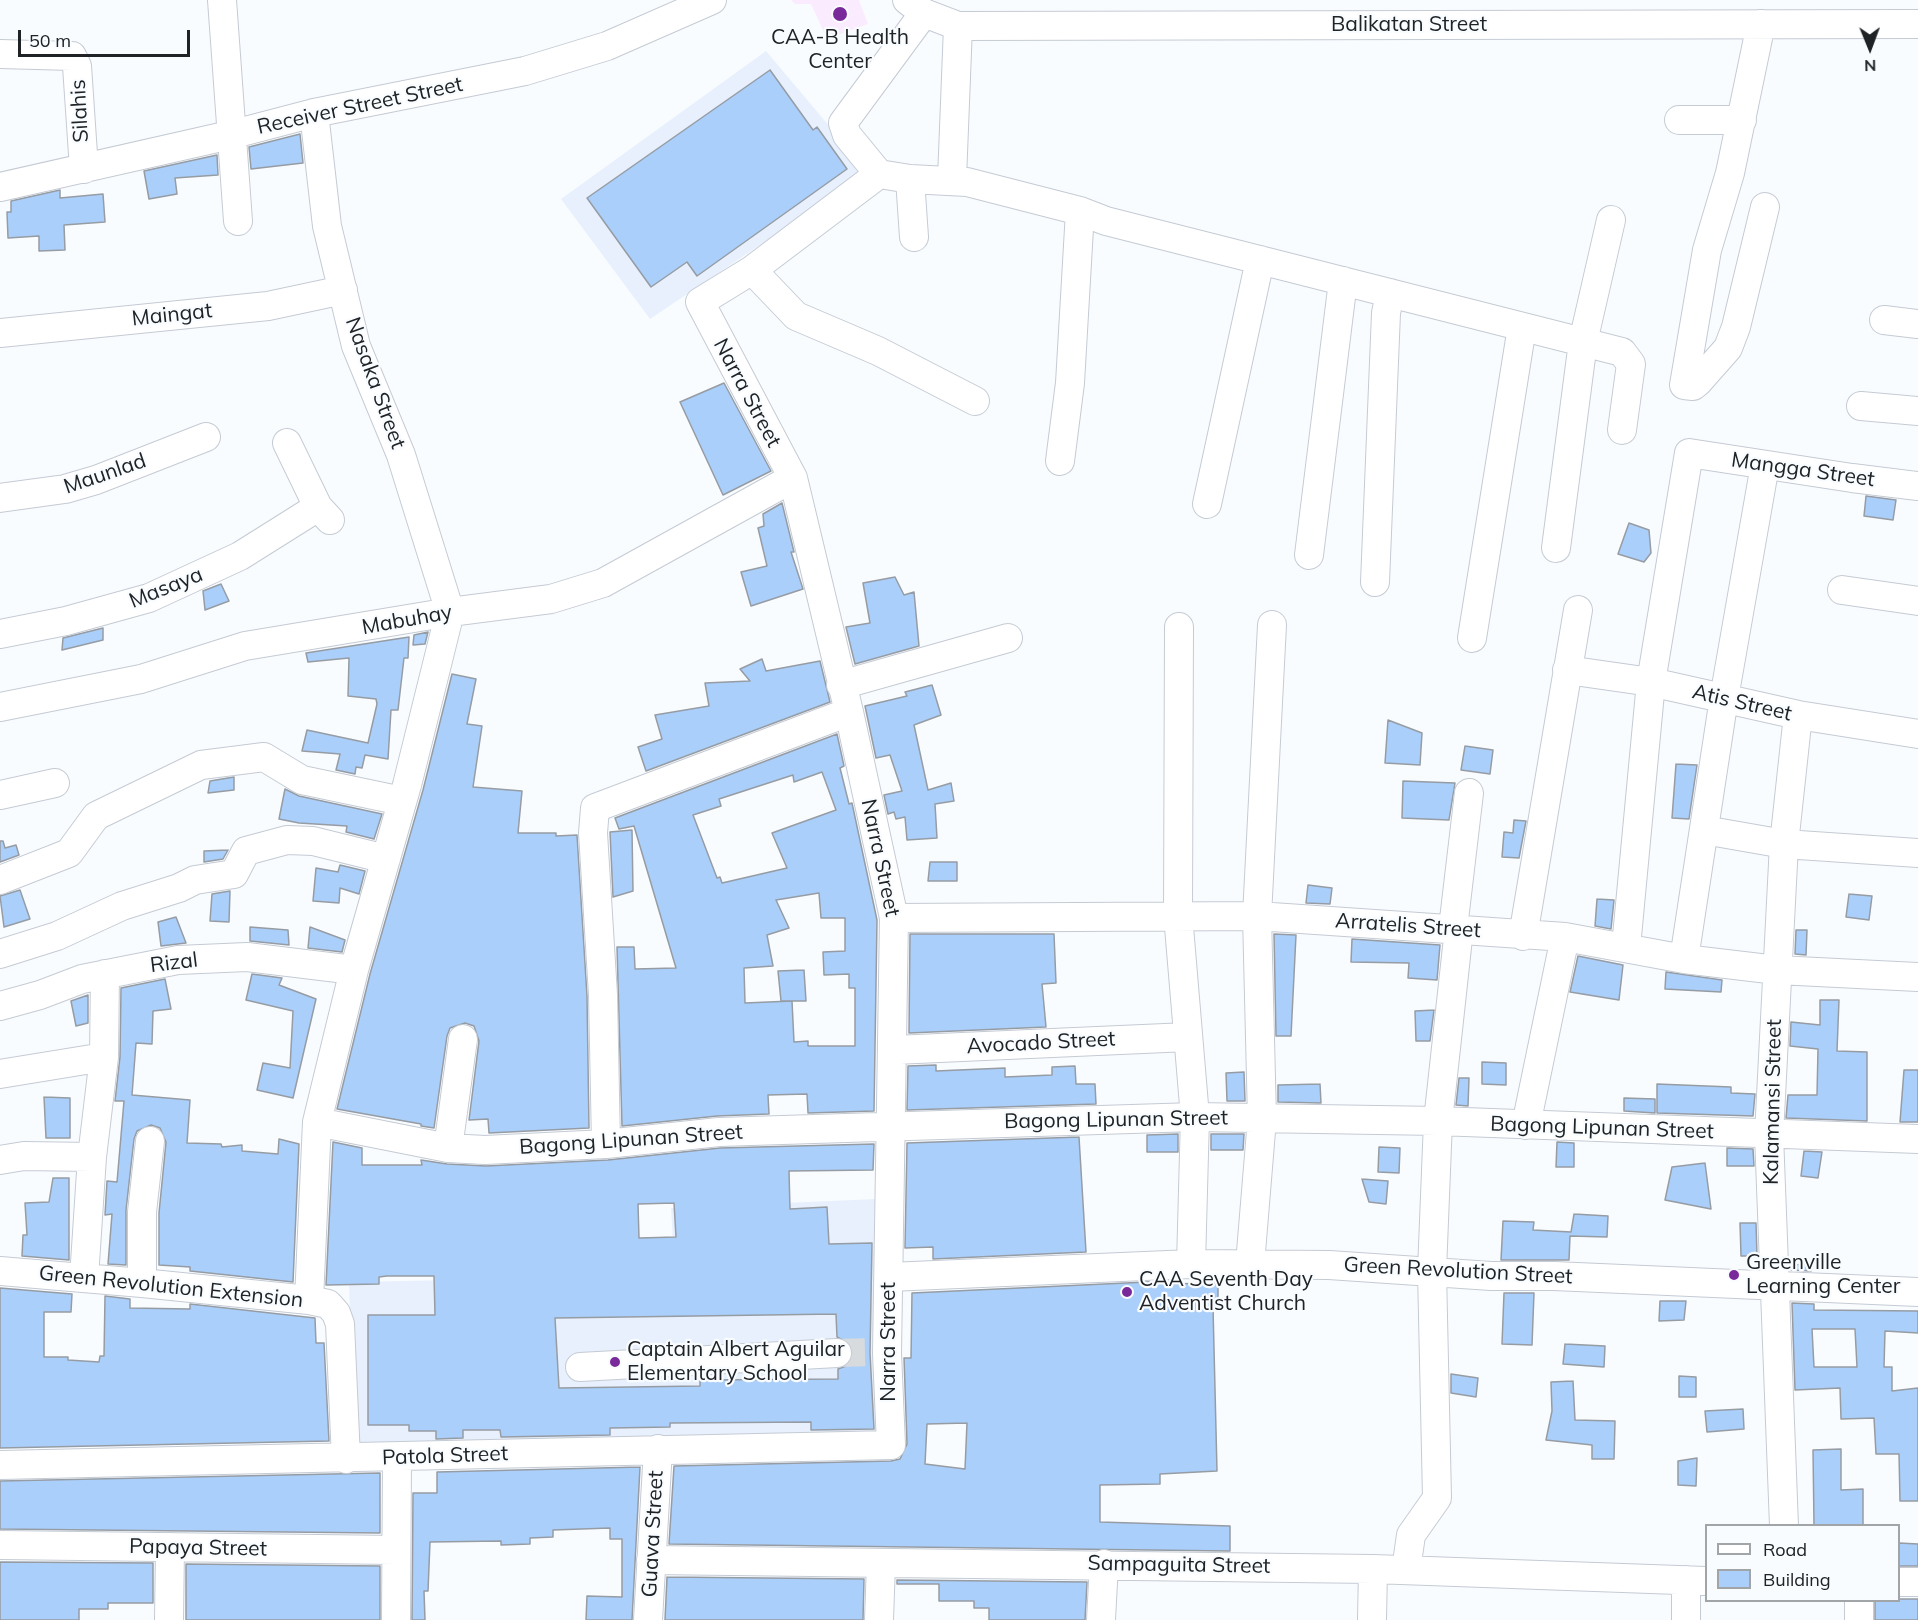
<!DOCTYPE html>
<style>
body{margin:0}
#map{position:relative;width:1918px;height:1620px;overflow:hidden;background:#f9fcff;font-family:Mulish,sans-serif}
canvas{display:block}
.legend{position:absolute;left:1705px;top:1524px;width:195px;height:78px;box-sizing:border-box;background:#f9fcff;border:2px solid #a2a5a8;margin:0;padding:8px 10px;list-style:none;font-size:18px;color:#202326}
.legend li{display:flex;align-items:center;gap:12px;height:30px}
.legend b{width:30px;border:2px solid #a2a5a8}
.north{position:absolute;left:1840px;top:18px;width:60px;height:60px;-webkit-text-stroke:4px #f9fcff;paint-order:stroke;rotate:179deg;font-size:16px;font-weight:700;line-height:24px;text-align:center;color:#202326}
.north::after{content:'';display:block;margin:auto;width:21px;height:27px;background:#202326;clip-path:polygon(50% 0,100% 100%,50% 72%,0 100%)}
.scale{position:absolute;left:18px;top:30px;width:172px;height:27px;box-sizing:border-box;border:3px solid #202326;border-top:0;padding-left:8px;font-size:18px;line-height:21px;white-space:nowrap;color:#202326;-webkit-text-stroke:4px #f9fcff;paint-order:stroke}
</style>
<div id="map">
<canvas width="1918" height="1620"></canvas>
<ul class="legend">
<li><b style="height:8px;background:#fff"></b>Road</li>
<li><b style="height:16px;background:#aacffa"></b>Building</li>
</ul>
<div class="north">N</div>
<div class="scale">50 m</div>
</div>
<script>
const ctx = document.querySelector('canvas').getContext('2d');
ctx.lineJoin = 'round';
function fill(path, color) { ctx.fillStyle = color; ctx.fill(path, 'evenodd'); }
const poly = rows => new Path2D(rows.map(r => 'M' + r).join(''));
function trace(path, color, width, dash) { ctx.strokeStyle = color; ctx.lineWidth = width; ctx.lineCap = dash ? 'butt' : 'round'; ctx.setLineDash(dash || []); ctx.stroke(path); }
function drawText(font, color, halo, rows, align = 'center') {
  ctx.font = font + ' Mulish,sans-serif'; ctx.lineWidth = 4.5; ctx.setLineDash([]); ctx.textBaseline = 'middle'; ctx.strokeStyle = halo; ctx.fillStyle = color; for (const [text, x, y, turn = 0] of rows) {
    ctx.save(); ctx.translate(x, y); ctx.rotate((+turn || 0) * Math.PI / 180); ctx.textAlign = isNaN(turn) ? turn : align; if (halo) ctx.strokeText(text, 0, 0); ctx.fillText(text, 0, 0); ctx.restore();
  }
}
fill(poly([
 [791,0,859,0,868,24,827,39,811,4,795,4]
]), '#fbebfe');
fill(poly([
 [766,51,868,172,650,319,561,199],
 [876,1199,881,1441,354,1451,349,1282,675,1276,671,1208]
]), '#e7f0fc');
const building = poly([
 [770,70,813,130,817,127,847,169,697,276,687,262,651,287,587,198,770,70],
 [300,134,303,163,251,169,249,147,300,134],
 [217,155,218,175,175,178,177,194,149,199,144,171,217,155],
 [60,190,60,198,103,194,105,222,64,225,65,250,39,251,39,236,8,238,7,212,11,212,11,201,60,190],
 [724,383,771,471,723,495,680,402,724,383],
 [1866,496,1896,500,1893,520,1864,516,1866,496],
 [782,503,794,552,791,552,803,589,751,606,741,572,767,566,758,528,764,526,763,514,782,503],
 [1629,523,1649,530,1651,553,1644,562,1618,554,1629,523],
 [895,577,904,595,914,592,919,646,855,664,846,627,870,623,863,583,895,577],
 [221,584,229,601,205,610,203,591,221,584],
 [103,628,103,640,62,650,63,638,103,628],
 [428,632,425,644,413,645,414,635,428,632],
 [409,637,408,658,404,658,398,710,391,710,388,759,365,755,362,768,356,767,355,774,336,770,340,754,302,751,307,730,368,743,377,704,376,699,348,696,349,658,308,662,306,653,409,637],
 [762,659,766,671,820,661,830,702,646,771,638,747,662,739,655,715,709,706,705,683,750,681,740,669,762,659],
 [452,674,476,679,467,724,482,726,473,787,522,791,518,833,556,833,556,836,577,835,587,996,589,1128,489,1133,488,1119,469,1120,479,1041,474,1026,465,1023,450,1028,447,1036,434,1128,421,1126,421,1124,337,1109,370,974,423,790,452,674],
 [932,685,941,715,914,725,928,790,951,783,954,801,935,804,937,838,907,840,905,817,896,819,894,812,888,814,884,795,902,791,890,755,876,758,865,706,907,696,905,692,932,685],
 [1388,720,1422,733,1420,765,1385,763,1388,720],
 [837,734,844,766,840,768,849,804,852,803,877,920,874,1111,808,1113,807,1094,768,1095,769,1114,717,1116,622,1126,617,947,634,947,635,969,676,968,634,826,619,829,615,818,837,734],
 [822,772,836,810,772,833,787,868,722,883,720,877,717,878,693,815,721,806,719,799,793,775,794,782,822,772],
 [819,893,821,918,845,918,845,951,823,952,824,975,849,974,849,988,855,988,855,1046,808,1046,808,1041,794,1042,792,1001,745,1003,744,968,773,966,767,935,789,928,776,900,819,893],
 [1465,746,1493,750,1490,774,1461,770,1465,746],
 [1676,764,1697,765,1689,819,1672,818,1676,764],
 [234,777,234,790,208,793,210,781,234,777],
 [1403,781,1455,783,1449,820,1402,818,1403,781],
 [285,789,299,796,382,814,374,839,346,832,347,826,299,823,279,819,285,789],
 [1514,820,1526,821,1519,858,1502,857,1504,832,1513,833,1514,820],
 [632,830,633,891,613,897,610,832,632,830],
 [0,841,3,841,5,848,16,845,19,855,0,862,0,841],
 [228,850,223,859,204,862,204,851,228,850],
 [930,862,957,862,957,881,928,881,930,862],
 [340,865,365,871,359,894,340,888,339,903,313,901,316,868,338,872,340,865],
 [1308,885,1332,888,1330,904,1306,903,1308,885],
 [20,890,30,919,4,927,0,896,20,890],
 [230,891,229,922,210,921,212,894,230,891],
 [1849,894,1872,896,1869,920,1846,917,1849,894],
 [1597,899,1614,900,1611,929,1595,926,1597,899],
 [176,917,186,943,161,946,158,922,176,917],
 [250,927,288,930,289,945,250,941,250,927],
 [310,927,345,940,342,952,308,948,310,927],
 [1796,930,1807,930,1806,955,1795,954,1796,930],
 [910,934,1054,934,1056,983,1042,984,1046,1027,909,1033,910,934],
 [1274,934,1296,935,1291,1036,1276,1036,1274,934],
 [1352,939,1440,945,1437,980,1408,978,1409,963,1351,962,1352,939],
 [1578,956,1623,965,1619,1000,1570,992,1578,956],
 [804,970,806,1001,781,1001,778,971,804,970],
 [1666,972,1722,980,1721,992,1665,989,1666,972],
 [252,974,282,978,279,985,316,999,293,1098,257,1090,263,1063,290,1068,293,1011,246,1000,252,974],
 [165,979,171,1009,153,1011,152,1044,136,1043,132,1095,190,1100,187,1143,221,1144,222,1147,242,1145,242,1151,278,1154,279,1139,299,1144,293,1282,190,1271,190,1267,159,1265,159,1213,166,1142,160,1128,151,1125,137,1131,134,1139,126,1210,126,1265,108,1264,112,1214,105,1215,107,1181,117,1182,124,1101,115,1101,120,1057,121,988,165,979],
 [88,995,88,1023,76,1026,71,1001,88,995],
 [1820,1000,1839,1000,1837,1051,1867,1052,1867,1121,1786,1118,1788,1095,1817,1095,1818,1049,1790,1046,1791,1022,1820,1025,1820,1000],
 [1434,1010,1430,1041,1416,1041,1415,1011,1434,1010],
 [1482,1062,1506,1063,1506,1085,1482,1084,1482,1062],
 [936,1065,936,1071,1005,1068,1005,1077,1052,1075,1052,1067,1075,1066,1076,1084,1095,1084,1096,1104,907,1110,908,1066,936,1065],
 [1904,1070,1918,1070,1918,1122,1900,1122,1904,1070],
 [1244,1072,1245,1101,1227,1101,1226,1073,1244,1072],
 [1459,1078,1469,1078,1468,1106,1456,1105,1459,1078],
 [1320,1084,1321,1103,1278,1102,1278,1085,1320,1084],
 [1657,1084,1731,1087,1731,1093,1755,1094,1753,1116,1657,1113,1657,1084],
 [44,1097,70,1098,70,1138,46,1138,44,1097],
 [1624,1098,1655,1099,1655,1113,1624,1111,1624,1098],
 [1178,1134,1178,1152,1147,1152,1147,1135,1178,1134],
 [1211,1134,1244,1134,1243,1150,1211,1150,1211,1134],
 [1079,1137,1086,1252,933,1259,933,1247,905,1248,907,1143,1079,1137],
 [333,1142,362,1148,362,1165,422,1165,421,1160,447,1164,486,1166,608,1160,720,1148,874,1144,873,1170,789,1171,790,1209,827,1207,829,1244,872,1243,870,1353,874,1429,811,1430,811,1422,670,1423,670,1427,610,1428,610,1435,501,1437,500,1430,463,1430,463,1438,436,1439,436,1431,409,1431,409,1425,368,1425,368,1315,435,1315,434,1276,387,1276,379,1277,379,1284,326,1285,333,1142],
 [674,1203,676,1237,639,1238,638,1204,674,1203],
 [836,1314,837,1337,850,1344,853,1353,846,1366,838,1369,838,1379,700,1380,700,1386,559,1388,555,1318,836,1314],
 [1557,1142,1574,1143,1574,1167,1556,1167,1557,1142],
 [1379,1147,1400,1148,1399,1173,1378,1172,1379,1147],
 [1727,1148,1753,1149,1754,1166,1727,1166,1727,1148],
 [1804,1151,1822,1152,1818,1178,1801,1176,1804,1151],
 [1705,1163,1711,1209,1665,1200,1672,1167,1705,1163],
 [53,1178,69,1178,69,1260,22,1256,23,1235,27,1235,25,1203,49,1202,53,1178],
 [1362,1179,1388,1181,1386,1204,1369,1202,1362,1179],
 [1574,1214,1608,1216,1607,1237,1570,1236,1569,1260,1501,1260,1503,1221,1534,1222,1533,1230,1571,1232,1574,1214],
 [1740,1223,1756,1223,1757,1256,1741,1256,1740,1223],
 [1811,1264,1811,1271,1791,1270,1791,1265,1811,1264],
 [1168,1281,1168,1284,1218,1283,1218,1307,1213,1307,1217,1471,1160,1474,1160,1484,1100,1485,1100,1522,1230,1526,1230,1551,669,1544,674,1466,891,1461,900,1459,907,1444,904,1358,911,1358,912,1293,1168,1281],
 [967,1423,965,1469,925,1464,927,1424,967,1423],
 [0,1288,72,1294,71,1312,44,1312,44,1357,68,1357,68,1360,99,1362,100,1356,104,1356,105,1296,130,1299,130,1308,190,1309,190,1304,315,1318,316,1343,324,1343,329,1441,0,1448,0,1288],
 [1504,1293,1534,1293,1532,1345,1502,1344,1504,1293],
 [1660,1301,1686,1301,1684,1320,1659,1321,1660,1301],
 [1792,1303,1814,1304,1814,1310,1918,1311,1918,1333,1885,1331,1884,1367,1892,1367,1892,1391,1918,1388,1918,1501,1900,1501,1899,1454,1876,1454,1874,1418,1841,1419,1840,1388,1795,1390,1792,1303],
 [1812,1329,1855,1329,1857,1367,1814,1367,1812,1329],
 [1565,1344,1605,1346,1604,1367,1563,1364,1565,1344],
 [1451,1374,1478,1378,1476,1397,1451,1393,1451,1374],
 [1679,1376,1696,1377,1696,1397,1679,1397,1679,1376],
 [1573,1381,1575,1420,1615,1421,1614,1459,1592,1459,1592,1445,1546,1440,1552,1411,1551,1382,1573,1381],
 [1743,1409,1744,1429,1707,1432,1705,1411,1743,1409],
 [1841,1449,1841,1490,1863,1489,1863,1526,1814,1526,1813,1450,1841,1449],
 [1697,1458,1696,1486,1678,1485,1678,1461,1697,1458],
 [640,1467,632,1620,586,1620,587,1596,622,1597,622,1539,610,1539,610,1528,553,1530,553,1537,530,1538,530,1544,501,1545,501,1541,430,1542,428,1591,424,1591,425,1620,412,1620,413,1493,437,1493,437,1472,640,1467],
 [380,1473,380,1533,0,1529,0,1481,380,1473],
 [1899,1543,1918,1544,1918,1566,1899,1566,1899,1543],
 [0,1562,153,1563,153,1603,108,1603,108,1609,79,1609,79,1620,0,1620,0,1562],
 [186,1564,380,1566,380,1620,186,1620,186,1564],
 [667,1577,864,1579,863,1620,665,1620,667,1577],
 [897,1580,1087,1582,1085,1620,989,1620,989,1608,974,1608,974,1601,939,1601,939,1584,897,1584,897,1580],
 [1899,1599,1918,1599,1918,1620,1875,1620,1875,1600,1899,1599]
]);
fill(building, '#aacffa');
trace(building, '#969ca4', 1.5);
trace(poly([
 [837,1353,876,1352]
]), '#d8dbde', 28, [28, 14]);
const minor = poly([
 [222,0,238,221],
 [907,0,924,13,958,26,1918,24],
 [924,13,843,123,847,135,879,174,910,179,967,182,1080,211,1106,221,1622,352,1631,364,1622,430],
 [1761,24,1730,173,1707,250,1684,385,1693,386,1698,382,1728,348,1736,327,1765,207],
 [0,54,72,56,77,66,84,169],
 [1679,120,1742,120],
 [910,179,914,237],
 [952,179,958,26],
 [0,187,230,135,314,113,525,71,607,46,712,0],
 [752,270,796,316,878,351,975,401],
 [1884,320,1918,324],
 [0,333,268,306,343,290],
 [1861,406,1918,411],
 [287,443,318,507,330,520],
 [1060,461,1070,383,1080,211],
 [0,498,65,489,96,480,206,437],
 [1207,504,1260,260],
 [1556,548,1583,342,1611,220],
 [1309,555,1343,281],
 [1375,582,1386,313,1390,293],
 [1842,590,1918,601],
 [1179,627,1178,915,1195,1117,1191,1264],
 [0,634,66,621,149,598,240,556,318,507],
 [1472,638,1522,327],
 [1567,670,1651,682,1798,715,1918,734],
 [841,685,1008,638],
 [0,707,141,679,245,646,450,612,551,599,603,583,793,478],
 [0,795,55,783],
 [1704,830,1784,844,1918,853],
 [0,880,69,853,96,816,201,765,264,757,302,780,402,801],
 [894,918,1257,916,1565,937,1684,959,1777,970,1918,977],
 [1453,928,1469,793],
 [1523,936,1578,610],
 [1626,947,1651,682,1689,453,1852,478,1918,486],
 [0,954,57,936,122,906,179,888,195,880,234,874,246,851,287,840,313,841,386,859],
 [1684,959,1724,698,1765,465],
 [0,1006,40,995,82,979,178,960,247,957,354,970],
 [894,1050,1188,1037],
 [0,1074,104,1057],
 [317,1122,448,1148,485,1150,606,1144,719,1132,1195,1117,1438,1121,1918,1139],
 [1526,1125,1565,937],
 [606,1144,603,995,593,833,595,808,849,712],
 [448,1148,463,1039],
 [0,1160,24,1156,92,1157],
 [1250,1264,1262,1119,1257,916,1272,625],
 [0,1271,142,1283,309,1300,328,1304,336,1313,340,1324,346,1459],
 [889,1277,1191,1264,1329,1265,1491,1276,1554,1276,1918,1292],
 [84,1278,92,1157,104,1057,105,974],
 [142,1283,142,1212,150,1141],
 [309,1300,317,1122,354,970,407,785,450,612,401,455,356,346,327,226,314,113],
 [580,1367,837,1353],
 [0,1465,891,1445,887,1353,894,918,849,712,793,478,700,302,752,270,879,174],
 [1784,1526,1769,1135,1784,844,1798,715],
 [0,1545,396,1550],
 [651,1560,1373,1569,1706,1581],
 [1406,1570,1411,1535,1437,1498,1432,1271,1438,1121,1459,929],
 [1898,1582,1918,1582],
 [169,1620,170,1547],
 [396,1620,397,1458],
 [648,1620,658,1449],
 [879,1620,881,1563],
 [1101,1620,1104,1564],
 [1372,1620,1373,1569],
 [1686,1620,1686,1580],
 [1859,1620,1859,1600]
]);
trace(minor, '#c5cbd4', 30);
trace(minor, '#fff', 28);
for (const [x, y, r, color] of [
 [840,14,8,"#79299a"],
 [1734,1275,6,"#79299a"],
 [1127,1292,6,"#79299a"],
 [615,1362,6,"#79299a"]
]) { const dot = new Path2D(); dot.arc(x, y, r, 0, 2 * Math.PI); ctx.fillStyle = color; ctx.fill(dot); trace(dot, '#f9fcff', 2); }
drawText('21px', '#202326', '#f9fcff', [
 ["Balikatan Street",1409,25],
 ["Receiver Street Street",360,106,-12],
 ["Silahis",80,111,-93],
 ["Maingat",172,315,-6],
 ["Nasaka Street",375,383,70],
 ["Narra Street",747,393,62],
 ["Mangga Street",1803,470,8],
 ["Maunlad",105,474,-19],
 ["Masaya",166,588,-22],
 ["Mabuhay",407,620,-10],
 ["Atis Street",1742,703,13],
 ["Narra Street",880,858,78],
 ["Arratelis Street",1408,926,4],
 ["Rizal",174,963,-7],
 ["Avocado Street",1041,1043,-3],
 ["Kalamansi Street",1773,1102,-89],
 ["Bagong Lipunan Street",1116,1120,-1],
 ["Bagong Lipunan Street",1602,1128,2],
 ["Bagong Lipunan Street",631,1140,-4],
 ["Green Revolution Street",1458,1271,3],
 ["Green Revolution Extension",171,1287,6],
 ["Narra Street",889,1342,-90],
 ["Patola Street",445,1456,-2],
 ["Guava Street",653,1534,-87],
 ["Papaya Street",198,1548,1],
 ["Sampaguita Street",1179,1565,1]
]);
drawText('21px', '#202326', '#f9fcff', [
 ["CAA-B Health",840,38,"center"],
 ["Center",840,62,"center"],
 ["Greenville",1746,1263],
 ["Learning Center",1746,1287],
 ["CAA Seventh Day",1139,1280],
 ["Adventist Church",1139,1304],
 ["Captain Albert Aguilar",627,1350],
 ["Elementary School",627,1374]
], 'left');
</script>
